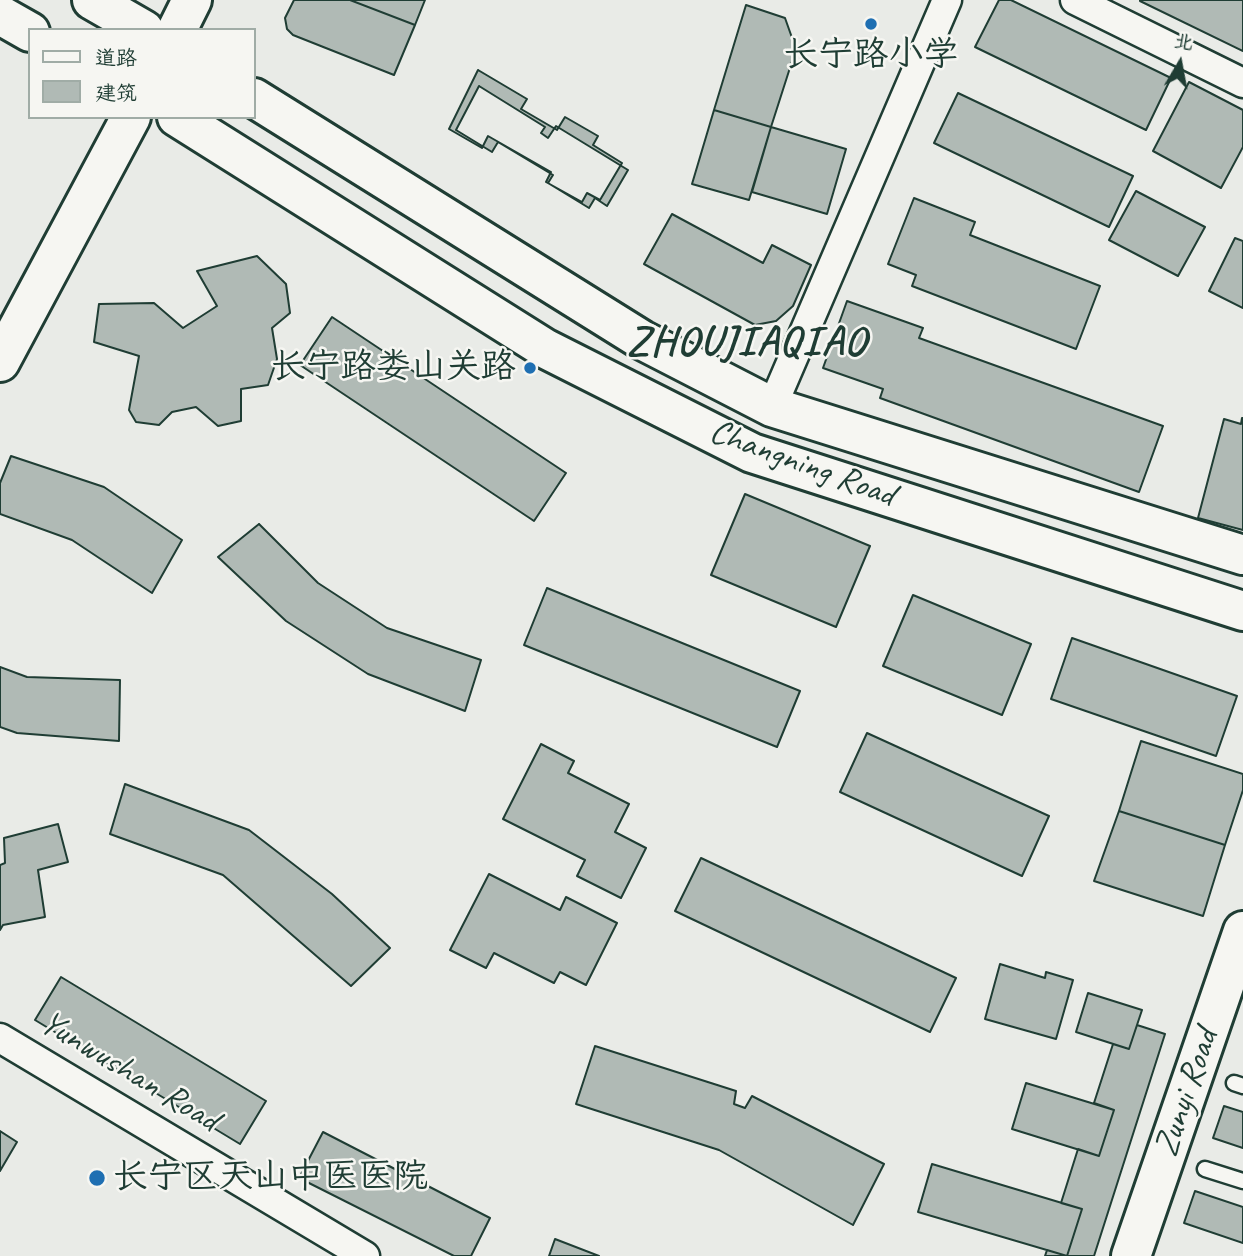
<!DOCTYPE html>
<meta charset="utf-8">
<style>
body{margin:0}
#map{position:relative;width:1243px;height:1256px;overflow:hidden;background:#e9ebe7;font-family:Caveat,"LXGW WenKai TC",sans-serif}
canvas{display:block}
.legend{position:absolute;left:28px;top:28px;width:228px;height:91px;box-sizing:border-box;background:#f6f6f2;border:2px solid #a0aca6;margin:0;padding:9px 12px;list-style:none;font-size:21px;color:#1f3d34}
.legend li{display:flex;align-items:center;gap:14px;height:35px}
.legend b{width:35px;border:2px solid #a0aca6}
.north{position:absolute;left:1145px;top:28px;width:70px;height:70px;-webkit-text-stroke:5px #f6f6f2;paint-order:stroke;rotate:10deg;font-size:19px;font-weight:700;line-height:28px;text-align:center;color:#1f3d34}
.north::after{content:'';display:block;margin:auto;width:24px;height:32px;background:#1f3d34;clip-path:polygon(50% 0,100% 100%,50% 72%,0 100%)}
</style>
<div id="map">
<canvas width="1243" height="1256"></canvas>
<ul class="legend">
<li><b style="height:9px;background:#f6f6f2"></b>道路</li>
<li><b style="height:19px;background:#b0bab5"></b>建筑</li>
</ul>
<div class="north">北</div>
</div>
<script>
const ctx = document.querySelector('canvas').getContext('2d');
ctx.lineJoin = 'round';
function fill(path, color) { ctx.fillStyle = color; ctx.fill(path, 'evenodd'); }
const poly = rows => new Path2D(rows.map(r => 'M' + r).join(''));
function trace(path, color, width, dash) { ctx.strokeStyle = color; ctx.lineWidth = width; ctx.lineCap = dash ? 'butt' : 'round'; ctx.setLineDash(dash || []); ctx.stroke(path); }
function drawText(font, color, halo, rows, align = 'center') {
  ctx.font = font + ' Caveat,"LXGW WenKai TC",sans-serif'; ctx.lineWidth = 5; ctx.setLineDash([]); ctx.textBaseline = 'middle'; ctx.strokeStyle = halo; ctx.fillStyle = color; for (const [text, x, y, turn = 0] of rows) {
    ctx.save(); ctx.translate(x, y); ctx.rotate((+turn || 0) * Math.PI / 180); ctx.textAlign = isNaN(turn) ? turn : align; if (halo) ctx.strokeText(text, 0, 0); ctx.fillText(text, 0, 0); ctx.restore();
  }
}
const building = poly([
 [294,0,350,0,415,25,394,75,293,35,287,29,285,18,294,0],
 [350,0,425,0,415,25,350,0],
 [999,0,1011,0,1171,78,1146,130,975,47,999,0],
 [1243,0,1243,51,1140,1,1140,0,1243,0],
 [746,5,785,18,796,49,771,127,714,110,746,5],
 [478,70,527,99,521,109,557,130,565,117,598,136,593,145,622,163,600,200,587,193,582,202,546,182,551,172,488,136,482,148,449,129,478,70],
 [1189,82,1243,110,1243,147,1221,188,1153,151,1189,82],
 [479,86,545,127,541,133,548,138,556,126,628,170,607,206,595,198,589,208,548,183,553,175,498,142,492,152,456,130,479,86],
 [958,93,1133,176,1109,227,934,143,958,93],
 [714,110,771,127,749,200,692,184,714,110],
 [771,127,846,149,827,214,752,192,771,127],
 [1136,191,1205,227,1178,276,1109,240,1136,191],
 [914,198,975,222,970,235,1100,286,1076,349,912,286,916,275,888,264,914,198],
 [672,214,763,263,772,245,811,265,793,306,776,321,755,325,644,264,672,214],
 [1235,238,1243,241,1243,308,1209,291,1235,238],
 [257,256,286,284,290,313,272,328,277,359,268,385,241,389,241,421,218,426,196,407,172,412,159,425,136,422,129,410,139,356,94,342,99,304,154,303,183,328,217,306,197,271,257,256],
 [847,301,923,328,919,338,1163,426,1139,492,880,398,883,389,823,368,847,301],
 [332,317,566,473,534,521,300,365,332,317],
 [1242,418,1243,418,1243,530,1198,518,1224,419,1241,424,1242,418],
 [11,456,104,487,182,540,152,593,72,540,0,514,0,483,11,456],
 [745,494,870,546,836,627,711,575,745,494],
 [259,524,318,583,387,628,481,660,465,711,368,674,286,621,218,557,259,524],
 [547,588,800,691,777,747,524,645,547,588],
 [913,595,1031,644,1002,715,883,666,913,595],
 [1072,638,1237,696,1216,756,1051,699,1072,638],
 [0,667,27,677,120,680,119,741,17,733,0,727,0,667],
 [867,733,1049,816,1022,876,840,792,867,733],
 [1141,741,1243,774,1243,790,1225,845,1119,811,1141,741],
 [541,744,574,761,568,773,629,804,615,832,646,848,621,898,577,876,585,860,503,819,541,744],
 [125,784,249,830,332,894,390,948,351,986,223,875,110,834,125,784],
 [1119,811,1225,845,1203,916,1094,881,1119,811],
 [58,824,68,862,38,870,45,917,3,925,0,930,0,865,5,863,4,838,58,824],
 [701,858,956,978,930,1032,675,911,701,858],
 [489,874,560,910,566,897,617,923,586,985,560,972,554,983,494,953,486,968,450,950,489,874],
 [1000,964,1045,978,1046,972,1073,980,1056,1039,985,1019,1000,964],
 [61,977,266,1101,240,1144,35,1020,61,977],
 [1088,993,1142,1010,1129,1049,1076,1032,1088,993],
 [1137,1025,1165,1034,1094,1256,1045,1256,1047,1250,1067,1256,1082,1209,1061,1203,1078,1149,1099,1156,1114,1110,1094,1103,1113,1044,1129,1049,1137,1025],
 [595,1046,736,1091,734,1104,745,1108,752,1096,884,1164,853,1225,719,1150,576,1104,595,1046],
 [1026,1083,1114,1110,1099,1156,1012,1129,1026,1083],
 [1224,1106,1243,1112,1243,1148,1213,1138,1224,1106],
 [0,1131,17,1142,0,1171,0,1131],
 [323,1132,490,1218,471,1256,454,1256,299,1178,323,1132],
 [932,1164,1082,1209,1067,1256,918,1212,932,1164],
 [1195,1191,1243,1207,1243,1243,1184,1223,1195,1191],
 [555,1239,599,1256,549,1256,555,1239]
]);
fill(building, '#b0bab5');
trace(building, '#1f3d34', 2);
const lane = poly([
 [1234,1083,1243,1086],
 [1205,1169,1243,1181]
]);
const street = poly([
 [1075,0,1243,83],
 [772,407,947,0],
 [0,1038,365,1256]
]);
const secondary = poly([
 [177,30,192,0],
 [0,362,131,117],
 [1131,1256,1243,931]
]);
const primary = poly([
 [92,0,144,30],
 [0,15,30,32],
 [254,98,642,340,772,407,1243,555],
 [177,117,546,349,752,453,1243,611]
]);
trace(lane, '#1f3d34', 19);
trace(street, '#1f3d34', 33);
trace(secondary, '#1f3d34', 44);
trace(primary, '#1f3d34', 44);
trace(lane, '#f6f6f2', 14);
trace(street, '#f6f6f2', 28);
trace(secondary, '#f6f6f2', 38);
trace(primary, '#f6f6f2', 38);
for (const [x, y, r, color] of [
 [871,24,7,"#1f6fb2"],
 [530,368,7,"#1f6fb2"],
 [97,1178,9,"#1f6fb2"]
]) { const dot = new Path2D(); dot.arc(x, y, r, 0, 2 * Math.PI); ctx.fillStyle = color; ctx.fill(dot); trace(dot, '#f6f6f2', 2.5); }
drawText('35px', '#1f3d34', '#f6f6f2', [
 ["长宁路小学",871,56],
 ["长宁路娄山关路",516,368,"right"],
 ["长宁区天山中医医院",113,1178,"left"]
]);
drawText('35px', '#1f3d34', '#f6f6f2', [
 ["Changning Road",802,464,20],
 ["Yunwushan Road",129,1072,31],
 ["Zunyi Road",1187,1093,-71]
]);
ctx.letterSpacing = '2px';
drawText('bold 42px', '#1f3d34', '#f6f6f2', [
 ["ZHOUJIAQIAO",747,343]
]);
ctx.letterSpacing = '0px';
</script>
